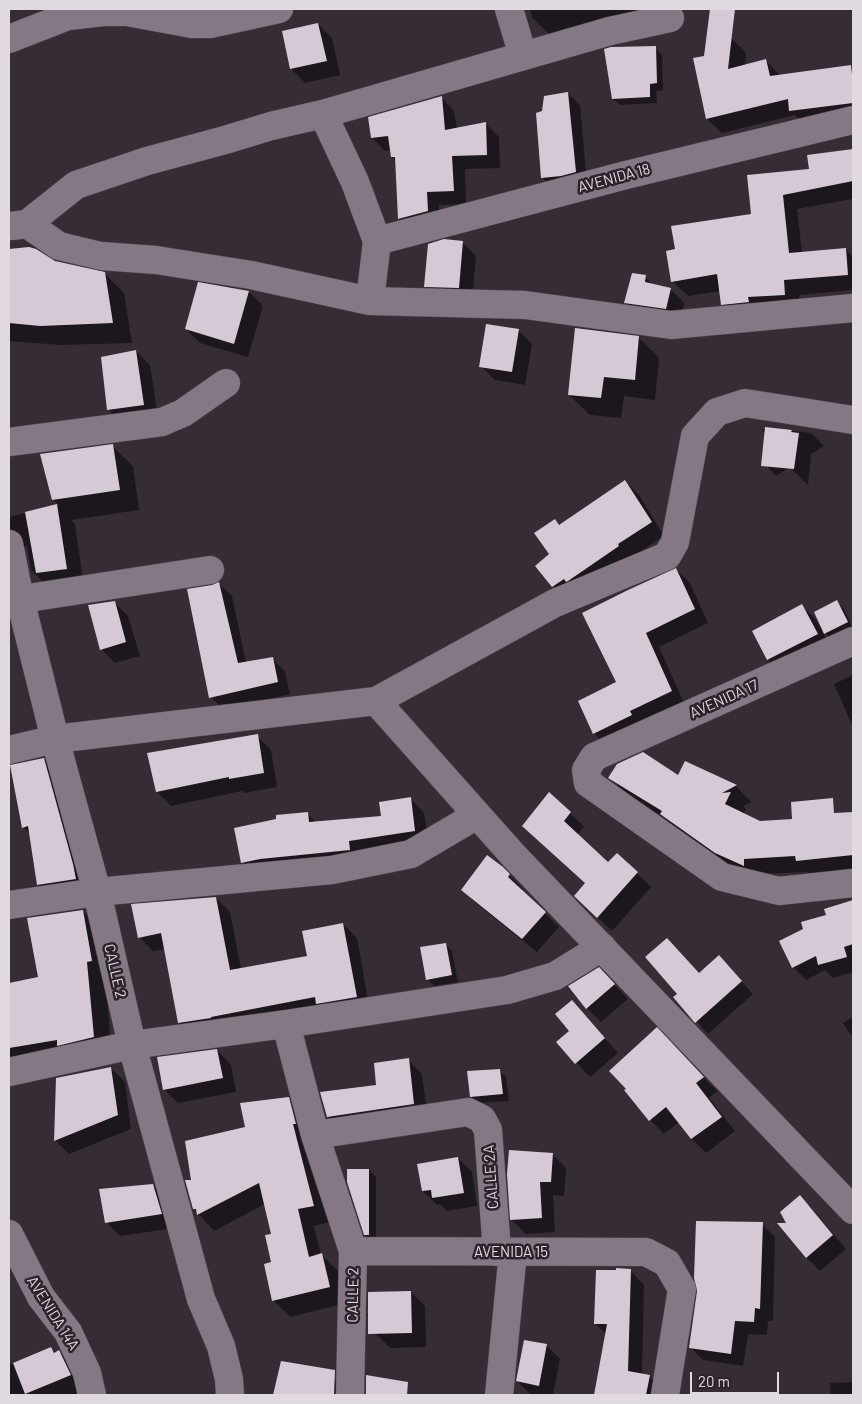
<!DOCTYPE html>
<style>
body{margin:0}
#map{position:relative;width:862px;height:1404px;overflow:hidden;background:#362c36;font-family:Barlow,sans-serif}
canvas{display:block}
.frame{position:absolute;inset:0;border:10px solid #e0d9df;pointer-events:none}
.scale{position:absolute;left:690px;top:1372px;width:89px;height:22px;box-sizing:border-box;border:2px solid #e0d9df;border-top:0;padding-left:6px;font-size:15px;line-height:18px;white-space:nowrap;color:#e0d9df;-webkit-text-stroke:4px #2c222c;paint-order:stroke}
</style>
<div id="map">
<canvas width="862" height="1404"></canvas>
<div class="frame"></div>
<div class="scale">20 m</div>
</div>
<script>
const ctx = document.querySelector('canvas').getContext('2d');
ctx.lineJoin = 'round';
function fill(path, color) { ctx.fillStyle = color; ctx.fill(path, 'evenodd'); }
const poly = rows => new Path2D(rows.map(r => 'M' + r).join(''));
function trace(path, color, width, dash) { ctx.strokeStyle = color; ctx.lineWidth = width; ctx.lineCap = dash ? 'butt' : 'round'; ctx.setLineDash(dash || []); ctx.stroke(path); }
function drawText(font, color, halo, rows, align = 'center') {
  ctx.font = font + ' Barlow,sans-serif'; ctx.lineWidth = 5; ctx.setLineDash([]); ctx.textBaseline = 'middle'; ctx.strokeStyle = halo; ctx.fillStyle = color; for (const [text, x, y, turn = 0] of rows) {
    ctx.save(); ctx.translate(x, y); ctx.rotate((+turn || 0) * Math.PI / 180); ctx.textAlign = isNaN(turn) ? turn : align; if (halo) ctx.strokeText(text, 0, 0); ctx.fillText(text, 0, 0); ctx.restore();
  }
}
fill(poly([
 [530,9,669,9,549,34,532,17],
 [318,24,332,38,340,75,305,83,291,69],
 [731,38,746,53,745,66,766,61,781,76,853,66,853,115,805,126,795,115,722,133,707,119,705,57],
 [655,48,662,55,663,90,656,91,657,103,620,105,613,99],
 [568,93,580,105,587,184,554,190,542,177,543,113],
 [441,97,454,111,457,129,486,124,499,137,500,168,465,169,466,204,439,205,440,225,412,232,399,219,396,161,392,157,391,150,385,151,372,138],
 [853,150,853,199,797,209,802,253,846,249,853,257,853,290,799,295,800,310,738,319,723,304,721,291,688,296,672,281,676,250,752,216,810,170,809,156],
 [462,242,476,256,472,301,439,300,425,286],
 [29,249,55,262,104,273,124,293,132,343,61,345,9,341,9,250],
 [645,277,653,285,670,289,684,303,680,322,639,316,625,302],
 [249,292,263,306,248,357,200,343,186,329],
 [518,330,532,344,525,385,495,380,481,366],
 [639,338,659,358,655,400,624,396,621,418,590,415,569,395],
 [136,351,150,365,158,418,123,424,109,410,103,358],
 [766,428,811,433,824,446,811,454,808,485,790,467,776,476,763,462,766,435,761,429,766,430],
 [112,446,133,466,139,510,71,520,75,524,84,587,49,588,31,570,27,546,17,550,9,597,9,517,59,505,53,500],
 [625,481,639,495,664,536,566,600,537,566,551,554,554,520,560,526],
 [676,569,690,583,708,623,659,647,685,705,608,747,594,733],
 [219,584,232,596,245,658,247,663,272,659,285,671,290,694,223,709,211,697],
 [114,602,128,616,140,656,115,663,101,649],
 [837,602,844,609,853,629,832,640,822,630,831,648,782,674,768,660,754,632,802,606,816,620,820,627],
 [853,675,853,727,834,684],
 [257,736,271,750,277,787,244,793,242,791,171,806,157,792],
 [44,759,58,773,87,879,52,898,38,884,30,834,23,827],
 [685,763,736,786,751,802,743,806,746,809,744,814,760,822,794,820,793,817,853,814,853,872,813,876,808,872,760,874,732,869,677,830,665,818,626,793,610,778,679,777],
 [410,798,424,813,429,844,256,876,242,862,307,813,317,823,383,817],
 [570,813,584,827,577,835,608,864,617,854,651,887,612,931,589,910,586,883,538,840],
 [509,875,523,889,522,891,559,927,537,952,476,903,462,889],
 [216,898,230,912,241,969,308,957,343,924,357,938,370,1011,193,1036,179,1022,165,949,153,951,139,937],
 [853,902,853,972,833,978,825,970,806,980,793,967,827,916,826,910],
 [83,911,101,930,112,1056,9,1070,9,984,39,978],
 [445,944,452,951,458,982,434,986,427,979],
 [719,957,753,994,708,1034,675,997],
 [599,969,628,999,601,1022,587,1008],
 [572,1001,618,1053,590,1077,558,1042,571,1031],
 [853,1017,853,1038,843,1023],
 [670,1043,717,1091,709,1098,735,1131,706,1153,692,1139,679,1122,664,1134,650,1120,626,1090],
 [217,1050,231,1065,236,1092,178,1103,164,1089],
 [408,1060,422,1074,428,1118,342,1131,328,1117,378,1086],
 [111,1068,125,1082,131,1129,69,1154,55,1140],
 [499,1070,506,1077,509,1101,478,1103,471,1097],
 [288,1098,305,1115,330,1222,314,1226,321,1255,322,1255,339,1272,346,1303,290,1317,273,1300,273,1235,265,1204,214,1231,194,1209,193,1181,247,1128],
 [552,1154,566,1168,564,1196,553,1195,555,1232,526,1234,512,1220],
 [458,1158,472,1172,477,1206,447,1211,440,1204,437,1205,423,1191],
 [369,1170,376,1177,376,1242,372,1242,365,1235],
 [153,1185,167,1199,175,1228,120,1236,106,1222],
 [800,1197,814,1211,846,1249,820,1271,806,1257,789,1224],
 [762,1224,775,1237,773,1321,768,1321,767,1335,748,1334,743,1366,703,1360,690,1347],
 [630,1270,644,1285,642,1374,649,1376,663,1390,662,1395,596,1395,606,1334,595,1324],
 [411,1292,425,1306,426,1347,390,1348,376,1334],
 [546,1345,560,1359,553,1395,531,1395,517,1381],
 [51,1348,56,1353,59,1352,74,1367,85,1391,75,1395,9,1395,9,1365],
 [282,1362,325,1370,339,1384,336,1395,274,1395],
 [853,1382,853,1395,831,1395,830,1383]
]), '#0007');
fill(poly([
 [710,9,735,9,728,69,766,59,770,76,851,65,853,84,853,103,789,111,788,99,706,119,693,58,704,56],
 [318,23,327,61,290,69,282,31],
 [656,46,657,83,650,84,650,97,612,99,604,49,611,47],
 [568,92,576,172,561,176,541,178,536,113,542,111,544,96],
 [442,96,445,130,486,122,487,155,452,156,454,191,427,192,428,211,398,219,395,157,391,157,388,136,371,138,368,117],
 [853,149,853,181,783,195,789,253,846,248,848,275,784,280,785,295,748,297,749,302,721,305,717,274,671,282,666,251,675,249,671,226,751,214,747,175,809,169,807,155],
 [444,239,463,241,459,288,424,287,428,244],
 [29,247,36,249,55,261,105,272,113,323,40,326,9,323,9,249],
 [632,273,646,275,645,282,671,288,666,309,624,303],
 [198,282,249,291,234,344,185,329],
 [486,324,519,329,512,372,479,367],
 [575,328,639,336,635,380,604,377,601,398,568,395],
 [136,350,144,405,107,410,101,357],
 [765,427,792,430,791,432,799,433,794,469,761,466],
 [113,444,120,490,52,500,40,454],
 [625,480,652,522,618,544,619,546,568,581,566,582,564,579,552,587,535,566,549,554,534,533,555,519,559,525],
 [57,504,67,569,36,573,25,512],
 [676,568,695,609,646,633,672,691,630,711,632,715,593,734,578,701,616,682,582,613,628,590],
 [219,582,238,663,273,657,278,682,209,698,187,589,212,585],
 [837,600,848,622,824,634,814,612],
 [115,601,126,642,100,650,88,605],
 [802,604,818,634,767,660,752,631],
 [258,734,264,773,229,779,229,777,156,792,147,753],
 [643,752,678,775,685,761,737,785,722,793,731,792,725,804,760,821,792,819,791,802,833,798,834,813,853,812,853,855,796,861,795,856,744,859,744,866,715,853,660,814,662,811,608,778,617,764],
 [44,758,73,864,76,879,37,885,28,826,22,828,10,765],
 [549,792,571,812,564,821,608,862,617,853,638,872,597,918,574,896,585,883,522,826],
 [411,797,415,831,349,841,350,850,260,859,241,863,234,828,276,819,276,815,308,812,309,822,381,816,379,802],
 [487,855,503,867,510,874,508,877,546,912,522,939,461,890],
 [216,897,230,970,307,956,302,931,343,923,357,997,316,1004,315,997,211,1017,211,1018,178,1023,161,933,138,938,131,904],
 [853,900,853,944,844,947,847,957,818,965,816,956,792,968,779,941,803,929,801,922,826,915,824,909],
 [83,910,92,961,87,962,94,1037,57,1046,57,1040,9,1048,9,983,38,977,27,918],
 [667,938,699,973,719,955,742,981,695,1023,673,997,677,994,645,957],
 [446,943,452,975,426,980,420,947],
 [599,967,615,984,586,1009,568,986],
 [572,1000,605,1038,575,1064,556,1042,569,1031,555,1014],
 [657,1027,704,1077,696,1083,722,1117,691,1139,666,1107,649,1121,624,1090,626,1089,609,1071],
 [217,1049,223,1078,163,1090,157,1057],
 [409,1058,414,1104,327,1117,320,1092,376,1085,374,1063],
 [111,1067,118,1115,54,1141,56,1078],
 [500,1069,503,1094,470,1097,467,1071],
 [289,1097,296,1124,293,1124,314,1206,298,1209,309,1257,322,1253,330,1287,272,1301,264,1264,271,1262,265,1235,271,1234,259,1183,197,1215,196,1209,193,1209,185,1180,191,1180,185,1141,245,1127,240,1103],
 [509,1150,553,1153,551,1182,540,1182,542,1218,510,1220,507,1174],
 [458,1157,464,1193,432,1198,431,1190,422,1191,417,1164],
 [347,1169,369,1169,369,1235,364,1235,347,1182],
 [153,1184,162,1214,105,1223,99,1189],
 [800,1195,833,1235,806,1258,777,1223,786,1223,780,1212],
 [696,1221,763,1222,760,1309,755,1308,754,1322,735,1321,731,1354,689,1348,697,1291,694,1278],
 [616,1268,631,1269,628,1371,650,1375,646,1395,594,1395,607,1324,594,1324,596,1270,616,1270],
 [411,1291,412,1333,368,1334,368,1292],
 [524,1340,547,1344,539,1386,516,1381],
 [51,1347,54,1353,59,1350,71,1375,25,1394,13,1363],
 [281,1361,335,1370,334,1395,273,1395],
 [366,1375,408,1382,407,1395,366,1395]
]), '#d6c9d6');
const street = poly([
 [509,9,523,56],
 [9,39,68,16,104,12,127,12,192,24,210,24,279,9],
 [323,114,355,182,377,241,370,301],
 [27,224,59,246,101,256,156,260,251,275,370,301,525,305,671,325,853,308],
 [11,226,27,224,76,185,147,161,225,140,271,126,323,114,610,31,670,18],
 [377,241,626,175,853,120],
 [9,442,162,422,183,413,226,383],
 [9,544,20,599,55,739,97,892,132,1045,201,1299,221,1346,229,1379,230,1395],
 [9,601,210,570],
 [853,641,594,757,586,770,588,783,722,877,779,891,853,883],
 [376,701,513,855,853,1210],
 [9,750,55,739,376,701,555,603,667,556,675,542,695,436,717,412,745,403,853,420],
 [9,905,97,892,332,870,411,854,477,815],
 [286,1024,315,1135,353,1251,350,1395],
 [9,1072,132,1045,286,1024,507,990,555,976,602,947],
 [315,1135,468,1112,482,1119,488,1130,497,1252],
 [9,1234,41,1297,68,1332,87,1373,92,1395],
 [353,1251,646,1252,667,1263,682,1289,665,1395],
 [499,1395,513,1252]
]);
trace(street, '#544b53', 29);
trace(street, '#847884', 28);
drawText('15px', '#e0d9df', '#2c222c', [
 ["AVENIDA 18",614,178,-15],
 ["AVENIDA 17",724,699,-24],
 ["CALLE 2",115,971,77],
 ["CALLE 2A",491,1177,-94],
 ["AVENIDA 15",511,1252],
 ["CALLE 2",353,1295,-89],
 ["AVENIDA 14A",53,1313,58]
]);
</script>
